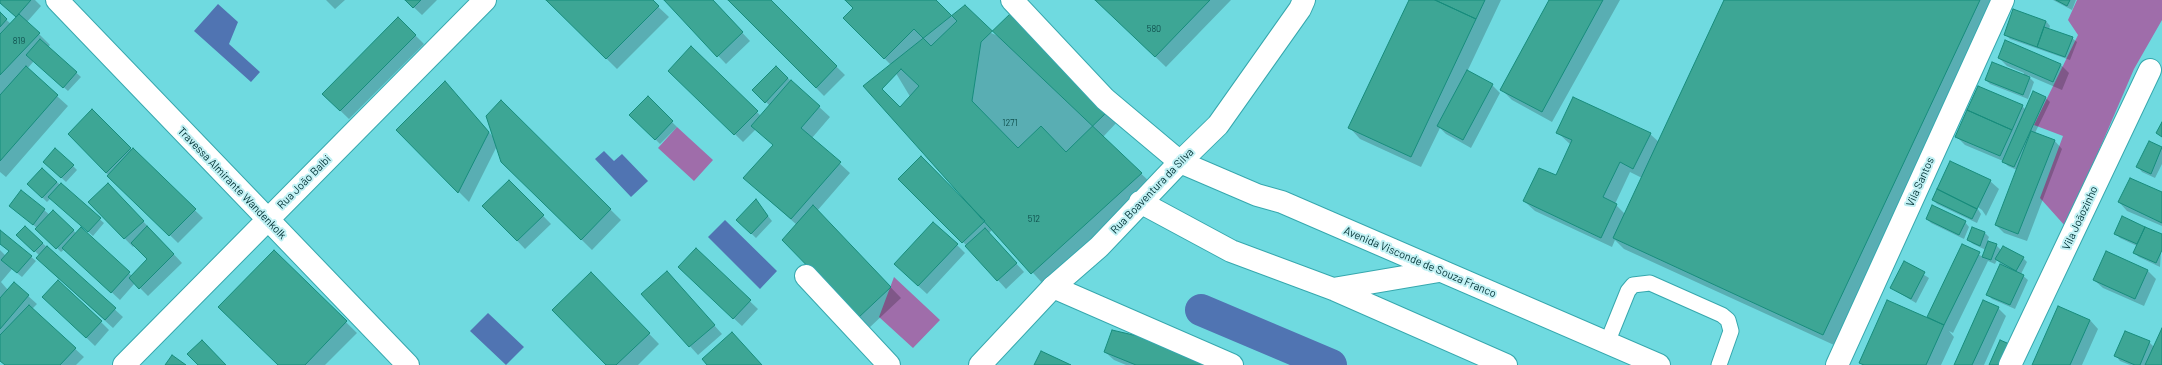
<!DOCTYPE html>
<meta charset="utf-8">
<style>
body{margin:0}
canvas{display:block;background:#6fdae0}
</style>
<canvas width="2162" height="365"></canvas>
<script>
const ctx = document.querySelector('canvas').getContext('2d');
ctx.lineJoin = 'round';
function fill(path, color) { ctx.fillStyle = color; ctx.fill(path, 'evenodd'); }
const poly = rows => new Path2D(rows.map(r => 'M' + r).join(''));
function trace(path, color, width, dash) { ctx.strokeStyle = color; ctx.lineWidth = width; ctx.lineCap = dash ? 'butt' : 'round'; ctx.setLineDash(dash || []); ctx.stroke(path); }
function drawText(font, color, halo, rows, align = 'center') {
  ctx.font = font + ' Barlow,sans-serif'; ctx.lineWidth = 4; ctx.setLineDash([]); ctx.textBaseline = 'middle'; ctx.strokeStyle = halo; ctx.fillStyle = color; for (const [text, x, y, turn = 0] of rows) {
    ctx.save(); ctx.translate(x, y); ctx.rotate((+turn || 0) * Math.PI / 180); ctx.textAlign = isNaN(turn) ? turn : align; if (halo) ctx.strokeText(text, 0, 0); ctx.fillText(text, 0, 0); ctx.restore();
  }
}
fill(poly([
 [2077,0,2162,0,2162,20,2134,69,2066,227,2040,198,2063,136,2034,125,2078,35,2068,20],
 [677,127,713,160,694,181,658,148],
 [894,277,940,320,913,348,879,317]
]), '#9f6daa');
fill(poly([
 [218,4,238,22,229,44,260,72,251,82,194,31],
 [604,151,614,161,622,154,648,181,631,197,595,159],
 [725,220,777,271,760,289,708,237],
 [488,313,524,347,506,365,470,331]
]), '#5074b2');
fill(poly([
 [0,0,35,0,41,6,27,22,50,45,48,47,81,77,68,91,34,61,27,69,68,106,6,177,0,172,0,14,11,24,17,18,0,2],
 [326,0,345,0,335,9],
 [406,0,437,0,422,15],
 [547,0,651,0,669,17,617,69],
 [665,0,712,0,750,41,726,64],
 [729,0,769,0,845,75,824,96],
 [846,0,935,0,952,17,996,35,1119,120,1103,137,1154,186,1045,286,993,229,989,233,1024,272,1006,289,967,246,899,179,921,158,984,222,985,221,891,65,844,18,854,8],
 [1096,0,1231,0,1166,67],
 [1410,0,1501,0,1467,72,1492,85,1500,93,1471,148,1446,134,1440,128,1421,167,1360,139,1350,128],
 [1550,0,1620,0,1552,122,1512,100,1501,89],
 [1725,0,1995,0,1834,345,1624,249,1615,240,1612,247,1535,211,1524,201,1556,177,1571,145,1557,132,1650,134,1659,142],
 [1630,172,1642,178,1625,214,1615,204],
 [2053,0,2076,0,2072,10],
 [398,18,424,44,349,119,323,94],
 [2046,21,2050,26,2049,29,2072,38,2077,42,2070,60,2010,39,2005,34],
 [692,48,761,116,770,106,754,90,776,67,830,117,812,138,850,173,817,211,901,298,869,328,858,317,797,225,755,188,774,145,756,129,743,142,670,71],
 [1999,58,2061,65,2069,73,2062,90,2027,75,2034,82,2028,99,1990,84,1986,80,2023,75,2024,73,2007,66],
 [445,82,495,139,501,101,621,220,592,250,502,161,497,146,469,202,397,130],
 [2045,97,2050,102,2035,133,2054,140,2062,149,2027,241,2004,233,1996,225,2017,170,2008,166,2003,161,1965,145,1956,136,2022,106,2026,110],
 [648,98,677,127,660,144,631,115],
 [92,111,203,218,178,243,109,176,69,134],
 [2149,142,2162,148,2162,164,2155,178,2142,172,2138,167],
 [1951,162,1990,181,1999,189,1986,216,1982,210,1976,206,1981,214,1977,223,1937,204,1933,200],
 [49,166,73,166,77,170,66,182],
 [42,169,104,223,93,236,51,198,47,202,28,184],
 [509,181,551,224,525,249,484,206],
 [21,191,50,215,53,211,77,234,81,229,132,276,149,259,135,245,133,247,89,202,116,192,182,263,148,296,135,283,120,300,65,249,61,252,37,228,15,210],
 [2162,193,2162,226,2127,211,2119,202],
 [756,201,772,221,756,238,737,220],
 [2122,218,2162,235,2160,267,2139,257,2134,253,2137,246,2120,238,2115,233],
 [1927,219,1965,222,1969,227,1964,239,1931,223],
 [25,227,123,317,113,328,46,267,40,256,18,235],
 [0,231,36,261,22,277,12,269,1,282,8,290,14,283,37,304,32,309,84,357,76,365,5,365,0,360,0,250,6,256,10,252,0,244],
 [1985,233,1989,237,1987,242,1996,245,2001,250,2023,258,2027,262,2021,274,2028,280,2015,309,1992,299,1988,295,2001,264,1997,260,1995,264,1988,261,1953,333,1949,331,1954,337,1941,365,1863,365,1860,362,1933,321,1928,317,1963,245,1983,257,1986,250,1973,244,1968,240],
 [957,245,965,253,927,294,903,272],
 [696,250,758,309,742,326,687,275],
 [274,251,357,333,325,365,279,365],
 [1905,263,1929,278,1916,303,1891,288],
 [2148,271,2156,279,2144,306,2103,288,2094,280],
 [591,274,659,344,638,365,607,365],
 [675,281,722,334,698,355,642,294],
 [52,305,101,322,109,330,95,346],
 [1998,308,2006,316,1984,365,1955,365],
 [2090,320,2098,329,2082,365,2033,365],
 [2162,330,2162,365,2130,365,2120,361,2116,356,2149,342,2154,347],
 [1105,352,1204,365,1126,365,1114,360]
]), '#0003');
trace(poly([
 [1201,310,1331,365]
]), '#5074b2', 32);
const building = poly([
 [0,0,31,0,16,17,0,3,0,0],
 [405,0,421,0,413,8,405,0],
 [546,0,653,0,659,6,606,59,546,0],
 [664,0,713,0,743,32,717,57,664,0],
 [728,0,771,0,837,66,816,88,728,0],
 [845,0,936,0,957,21,931,46,914,29,884,59,843,18,853,8,845,0],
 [1095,0,1210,0,1155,57,1095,0],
 [1409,0,1435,0,1476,19,1411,157,1348,128,1409,0],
 [1435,0,1485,0,1476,19,1435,0],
 [1549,0,1603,0,1542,112,1500,90,1549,0],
 [1724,0,1980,0,1823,335,1613,238,1724,0],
 [2056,0,2070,0,2067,6,2056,0],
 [965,5,1142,173,1031,274,863,86,965,5],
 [2013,9,2046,21,2037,47,2004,35,2013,9],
 [1013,11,1110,109,1066,152,1041,126,1018,148,972,101,981,42,1013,11],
 [0,12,7,19,0,27,0,12],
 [19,14,40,33,0,75,0,34,19,14],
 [398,17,416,35,340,111,322,94,398,17],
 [2044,27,2073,37,2065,57,2037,47,2044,27],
 [40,39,77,72,63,88,26,55,40,39],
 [2005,40,2061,64,2053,82,1998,58,2005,40],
 [691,46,758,111,734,135,668,71,691,46],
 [1992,62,2030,77,2023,95,1985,80,1992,62],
 [26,66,58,95,0,161,0,95,26,66],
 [776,66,788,78,765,103,752,90,776,66],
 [901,69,919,86,900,107,882,89,901,69],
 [1467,70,1493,84,1463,140,1437,126,1467,70],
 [791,80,820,106,801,128,841,162,791,219,743,178,773,145,751,126,791,80],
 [445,81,489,132,458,193,396,130,445,81],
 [1978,86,2023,105,2012,130,1967,110,1978,86],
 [2033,91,2046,97,2014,167,2002,162,2033,91],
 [648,96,673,121,655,140,629,115,648,96],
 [1573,97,1651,133,1633,169,1620,162,1603,197,1617,204,1601,238,1523,201,1539,168,1556,175,1572,140,1556,133,1573,97],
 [501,100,611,209,581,240,501,162,486,116,501,100],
 [92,109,131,148,106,173,68,134,92,109],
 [1967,110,2012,130,2000,156,1955,137,1967,110],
 [2162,122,2162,137,2156,133,2162,122],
 [2031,131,2055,140,2018,234,1995,225,2031,131],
 [2149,141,2162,147,2151,174,2136,167,2149,141],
 [55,148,74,165,61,178,43,162,55,148],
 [133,148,196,209,169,236,107,176,133,148],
 [921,156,985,221,962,243,898,179,921,156],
 [1950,161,1991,180,1977,209,1937,189,1950,161],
 [42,168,57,182,42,198,27,184,42,168],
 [2130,178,2162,192,2162,223,2118,202,2130,178],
 [509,180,544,215,517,241,482,206,509,180],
 [61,183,101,218,88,232,48,197,61,183],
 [108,183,144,221,124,239,88,202,108,183],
 [1937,189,1977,209,1972,219,1932,200,1937,189],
 [21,190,45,209,33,225,9,206,21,190],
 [756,199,768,216,751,234,736,220,756,199],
 [813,205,891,287,858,318,782,240,813,205],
 [1932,205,1966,221,1959,235,1926,219,1932,205],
 [53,210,74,230,56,249,35,229,53,210],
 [2122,216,2145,227,2137,244,2114,234,2122,216],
 [933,222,958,244,918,286,894,264,933,222],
 [25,226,43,243,34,252,16,235,25,226],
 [147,226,174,254,139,289,129,278,147,259,131,243,147,226],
 [81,227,130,272,111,293,62,248,81,227],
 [1972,227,1985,232,1980,246,1967,240,1972,227],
 [2145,227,2162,234,2162,250,2156,263,2133,253,2145,227],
 [985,228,1017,263,997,281,965,246,985,228],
 [0,230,32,256,17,273,1,260,9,251,0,244,0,230],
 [1988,241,1997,244,1991,260,1982,257,1988,241],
 [1962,244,1980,252,1944,325,1927,317,1962,244],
 [47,246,116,308,105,320,36,258,47,246],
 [2003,246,2024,257,2016,271,1995,259,2003,246],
 [696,248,751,300,733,319,678,267,696,248],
 [274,250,347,321,305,365,278,365,218,307,274,250],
 [2106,251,2148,270,2135,299,2093,280,2106,251],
 [1904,261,1925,272,1911,299,1890,288,1904,261],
 [2000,264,2024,275,2010,305,1986,295,2000,264],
 [667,271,715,325,689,347,641,294,667,271],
 [591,272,650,333,616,365,606,365,552,310,591,272],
 [58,280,102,321,86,338,42,297,58,280],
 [14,282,29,295,0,329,0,298,14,282],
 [1887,300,1944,325,1926,365,1864,365,1859,363,1887,300],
 [1983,300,1999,307,1972,365,1954,365,1983,300],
 [29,305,76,348,60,365,5,365,0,361,0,335,29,305],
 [2058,306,2090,320,2070,365,2032,365,2058,306],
 [2162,328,2162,365,2145,365,2162,328],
 [1112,330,1180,346,1206,365,1136,365,1104,352,1112,330],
 [2125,331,2150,341,2140,365,2135,365,2114,356,2125,331],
 [732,332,762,365,707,365,702,359,732,332],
 [202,340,226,365,198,365,187,354,202,340],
 [2000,340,2014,346,2005,365,1989,365,2000,340],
 [1041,351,1071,365,1034,365,1041,351],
 [172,355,186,365,165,365,172,355]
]);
fill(building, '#3da695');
trace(building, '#178c7c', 1);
const service = poly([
 [1607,343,1628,291,1633,285,1650,283,1722,315,1728,320,1731,331,1719,365]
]);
const minor = poly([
 [57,0,408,365],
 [806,276,889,365],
 [124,365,485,0],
 [1837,365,2003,0],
 [2010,365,2150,70]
]);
const tertiary = poly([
 [1180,162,1218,125,1300,9,1304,0],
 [980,365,1053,287]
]);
const secondary = poly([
 [1012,0,1105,99,1180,162,1257,195,1282,202,1659,365],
 [1180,162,1099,247,1053,287,1232,365],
 [1140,202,1231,251,1333,289,1506,365],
 [1333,289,1439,271]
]);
trace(service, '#36a8ae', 17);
trace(minor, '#36a8ae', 24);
trace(tertiary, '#36a8ae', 24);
trace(secondary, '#36a8ae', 24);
trace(service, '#fff', 15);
trace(minor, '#fff', 22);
trace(tertiary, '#fff', 22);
trace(secondary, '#fff', 22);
drawText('9px', '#0f4f4d', null, [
 ["580",1154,29],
 ["819",19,41],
 ["1271",1010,123],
 ["512",1034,219]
]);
drawText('11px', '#003235', '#c1f1f4', [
 ["Rua João Balbi",304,182,-45],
 ["Vila Santos",1920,182,-66],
 ["Travessa Almirante Wandenkolk",232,183,46],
 ["Rua Boaventura da Silva",1152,191,-46],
 ["Vila Joãozinho",2080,218,-65],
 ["Avenida Visconde de Souza Franco",1420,262,23]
]);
</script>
